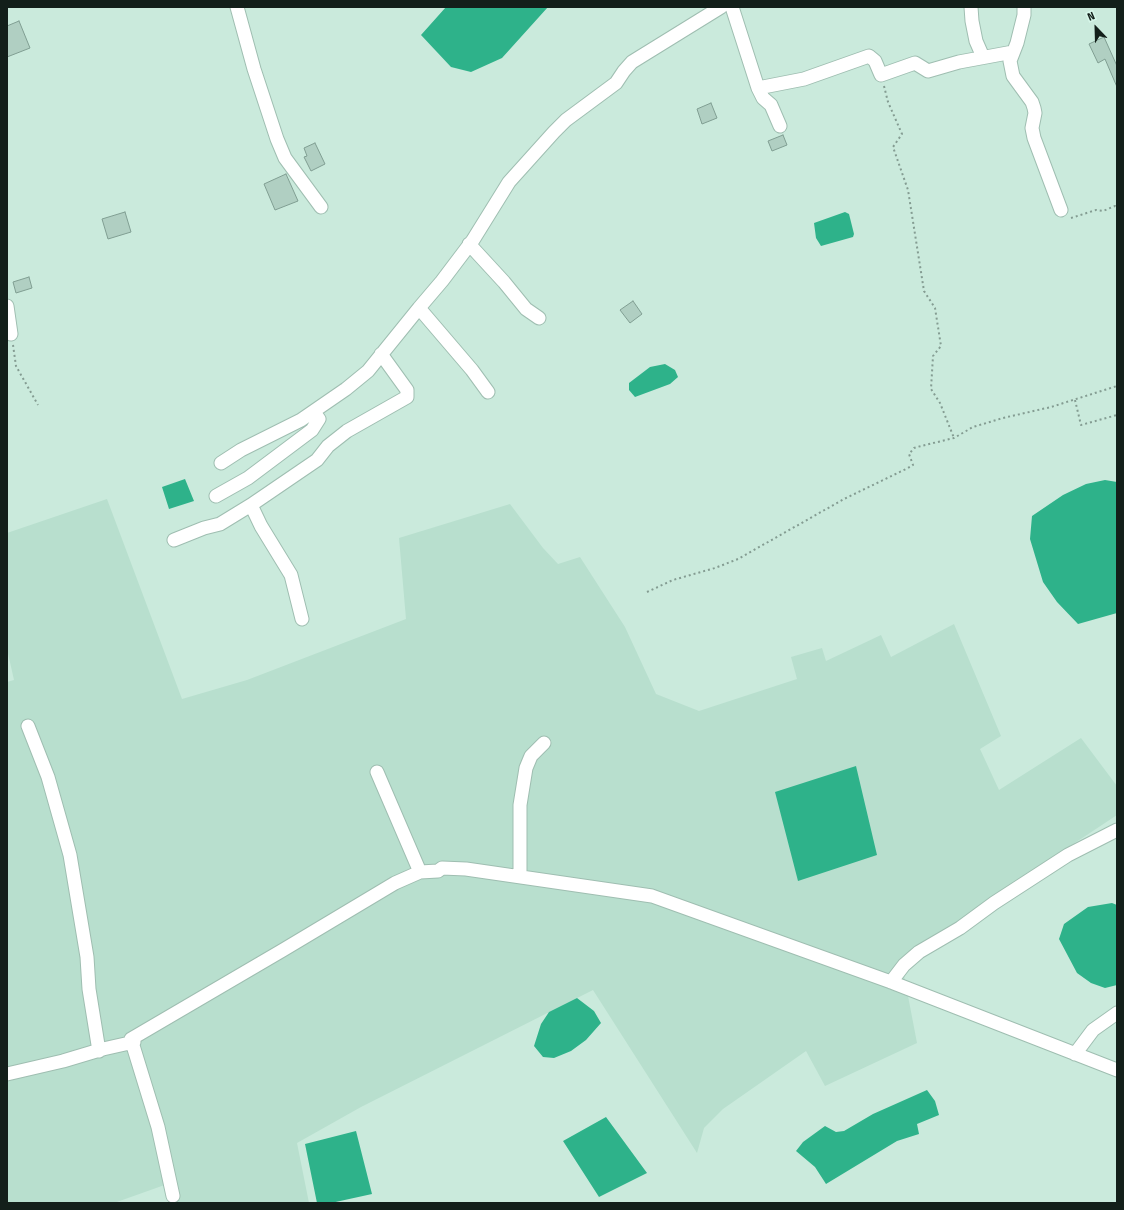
<!DOCTYPE html>
<style>
body{margin:0}
#map{position:relative;width:1124px;height:1210px;overflow:hidden;background:#caeadc;font-family:"Fira Sans Condensed",sans-serif}
canvas{display:block}
.frame{position:absolute;inset:0;border:8px solid #131f1a;pointer-events:none}
.north{position:absolute;left:1076px;top:8px;width:40px;height:40px;-webkit-text-stroke:3px #d7f7ea;paint-order:stroke;rotate:337deg;font-size:11px;font-weight:700;line-height:16px;text-align:center;color:#131f1a}
.north::after{content:'';display:block;margin:auto;width:14px;height:18px;background:#131f1a;clip-path:polygon(50% 0,100% 100%,50% 72%,0 100%)}
</style>
<div id="map">
<canvas width="1124" height="1210"></canvas>
<div class="frame"></div>
<div class="north">N</div>
</div>
<script>
const ctx = document.querySelector('canvas').getContext('2d');
ctx.lineJoin = 'round';
function fill(path, color) { ctx.fillStyle = color; ctx.fill(path, 'evenodd'); }
const poly = rows => new Path2D(rows.map(r => 'M' + r).join(''));
function trace(path, color, width, dash) { ctx.strokeStyle = color; ctx.lineWidth = width; ctx.lineCap = dash ? 'butt' : 'round'; ctx.setLineDash(dash || []); ctx.stroke(path); }
fill(poly([
 [107,499,182,699,247,680,406,619,399,538,510,504,543,548,558,564,580,557,625,627,656,694,699,711,797,679,791,657,822,648,826,661,881,635,891,657,954,624,1001,736,980,749,999,790,1081,738,1117,786,1117,815,1037,868,912,963,904,975,917,1043,825,1086,806,1051,723,1109,704,1128,697,1153,593,990,361,1107,297,1143,309,1203,178,1203,173,1182,114,1203,7,1203,7,682,14,680,7,649,7,533]
]), '#b8dfce');
fill(poly([
 [446,7,548,7,502,58,471,72,451,67,421,35],
 [845,212,849,214,854,234,853,237,821,246,816,238,814,223],
 [665,364,675,370,678,377,670,384,635,397,629,390,629,383,650,367],
 [185,479,194,501,169,509,162,487],
 [1105,480,1117,482,1117,613,1078,624,1057,602,1043,582,1030,539,1032,516,1063,495,1086,484],
 [856,766,877,855,798,881,775,792],
 [1112,903,1117,905,1117,985,1105,988,1091,983,1077,973,1059,939,1064,924,1088,907],
 [577,998,594,1011,601,1023,586,1040,571,1051,554,1058,543,1057,534,1046,541,1024,549,1012],
 [927,1090,935,1101,939,1115,917,1124,919,1134,897,1141,826,1184,815,1167,796,1151,803,1142,825,1126,836,1132,844,1131,873,1114],
 [606,1117,647,1173,599,1197,563,1141],
 [356,1131,372,1194,331,1203,317,1203,305,1144]
]), '#2eb28a');
const building = poly([
 [19,21,30,48,7,57,7,26,19,21],
 [1104,37,1117,66,1117,87,1105,59,1098,63,1089,44,1104,37],
 [711,103,717,118,702,124,697,109,711,103],
 [783,135,787,145,772,151,768,141,783,135],
 [315,143,325,164,311,171,304,157,307,156,304,148,315,143],
 [286,174,298,201,275,210,264,184,286,174],
 [125,212,131,232,108,239,102,219,125,212],
 [29,277,32,288,16,293,13,282,29,277],
 [633,301,642,314,630,323,620,310,633,301]
]);
fill(building, '#b0cfc2');
trace(building, '#809e92', 1);
const minor = poly([
 [237,7,254,69,277,139,285,158,321,207],
 [732,7,758,88,763,98,771,105,780,126],
 [971,7,972,21,976,41,983,57],
 [1024,7,1024,15,1017,43,1010,61,1013,76,1032,102,1034,108,1035,113,1032,128,1034,138,1061,210],
 [758,88,804,79,869,56,875,61,881,75,915,63,928,71,959,62,1013,52],
 [469,244,504,282,526,309,539,318],
 [7,306,11,334],
 [419,308,472,370,488,392],
 [221,463,241,450,301,420,346,389,368,371,419,308,442,281,473,240,509,182,554,132,566,120,616,83,624,71,632,62,721,7],
 [216,496,248,478,312,430,319,419,314,412],
 [251,505,261,526,291,575,302,619],
 [174,540,204,528,220,524,251,505,317,460,328,446,347,431,407,397,407,390,381,354],
 [28,726,48,777,70,855,87,957,89,989,99,1051],
 [377,772,420,872],
 [520,876,520,805,526,768,531,756,544,743],
 [891,982,904,965,919,952,960,928,994,903,1068,855,1117,830],
 [131,1039,158,1127,173,1196],
 [1075,1054,1093,1030,1117,1013],
 [7,1074,63,1061,103,1049,134,1042,131,1039,283,950,395,883,420,872,438,871,442,868,466,869,652,896,891,982,1117,1070]
]);
trace(minor, '#9fbeb1', 15);
trace(poly([
 [884,86,888,102,902,134,893,147,908,190,924,291,935,308,941,346,933,356,931,389,940,403,954,438],
 [1071,218,1096,210,1103,211,1115,206,1117,208],
 [13,345,16,366,38,405],
 [1075,400,1081,425,1117,415],
 [647,592,673,580,715,568,738,559,844,499,908,468,913,465,909,454,914,448,917,447,954,438,973,427,1003,418,1051,407,1117,386]
]), '#849c92', 2, [2, 3]);
trace(minor, '#fff', 13);
</script>
